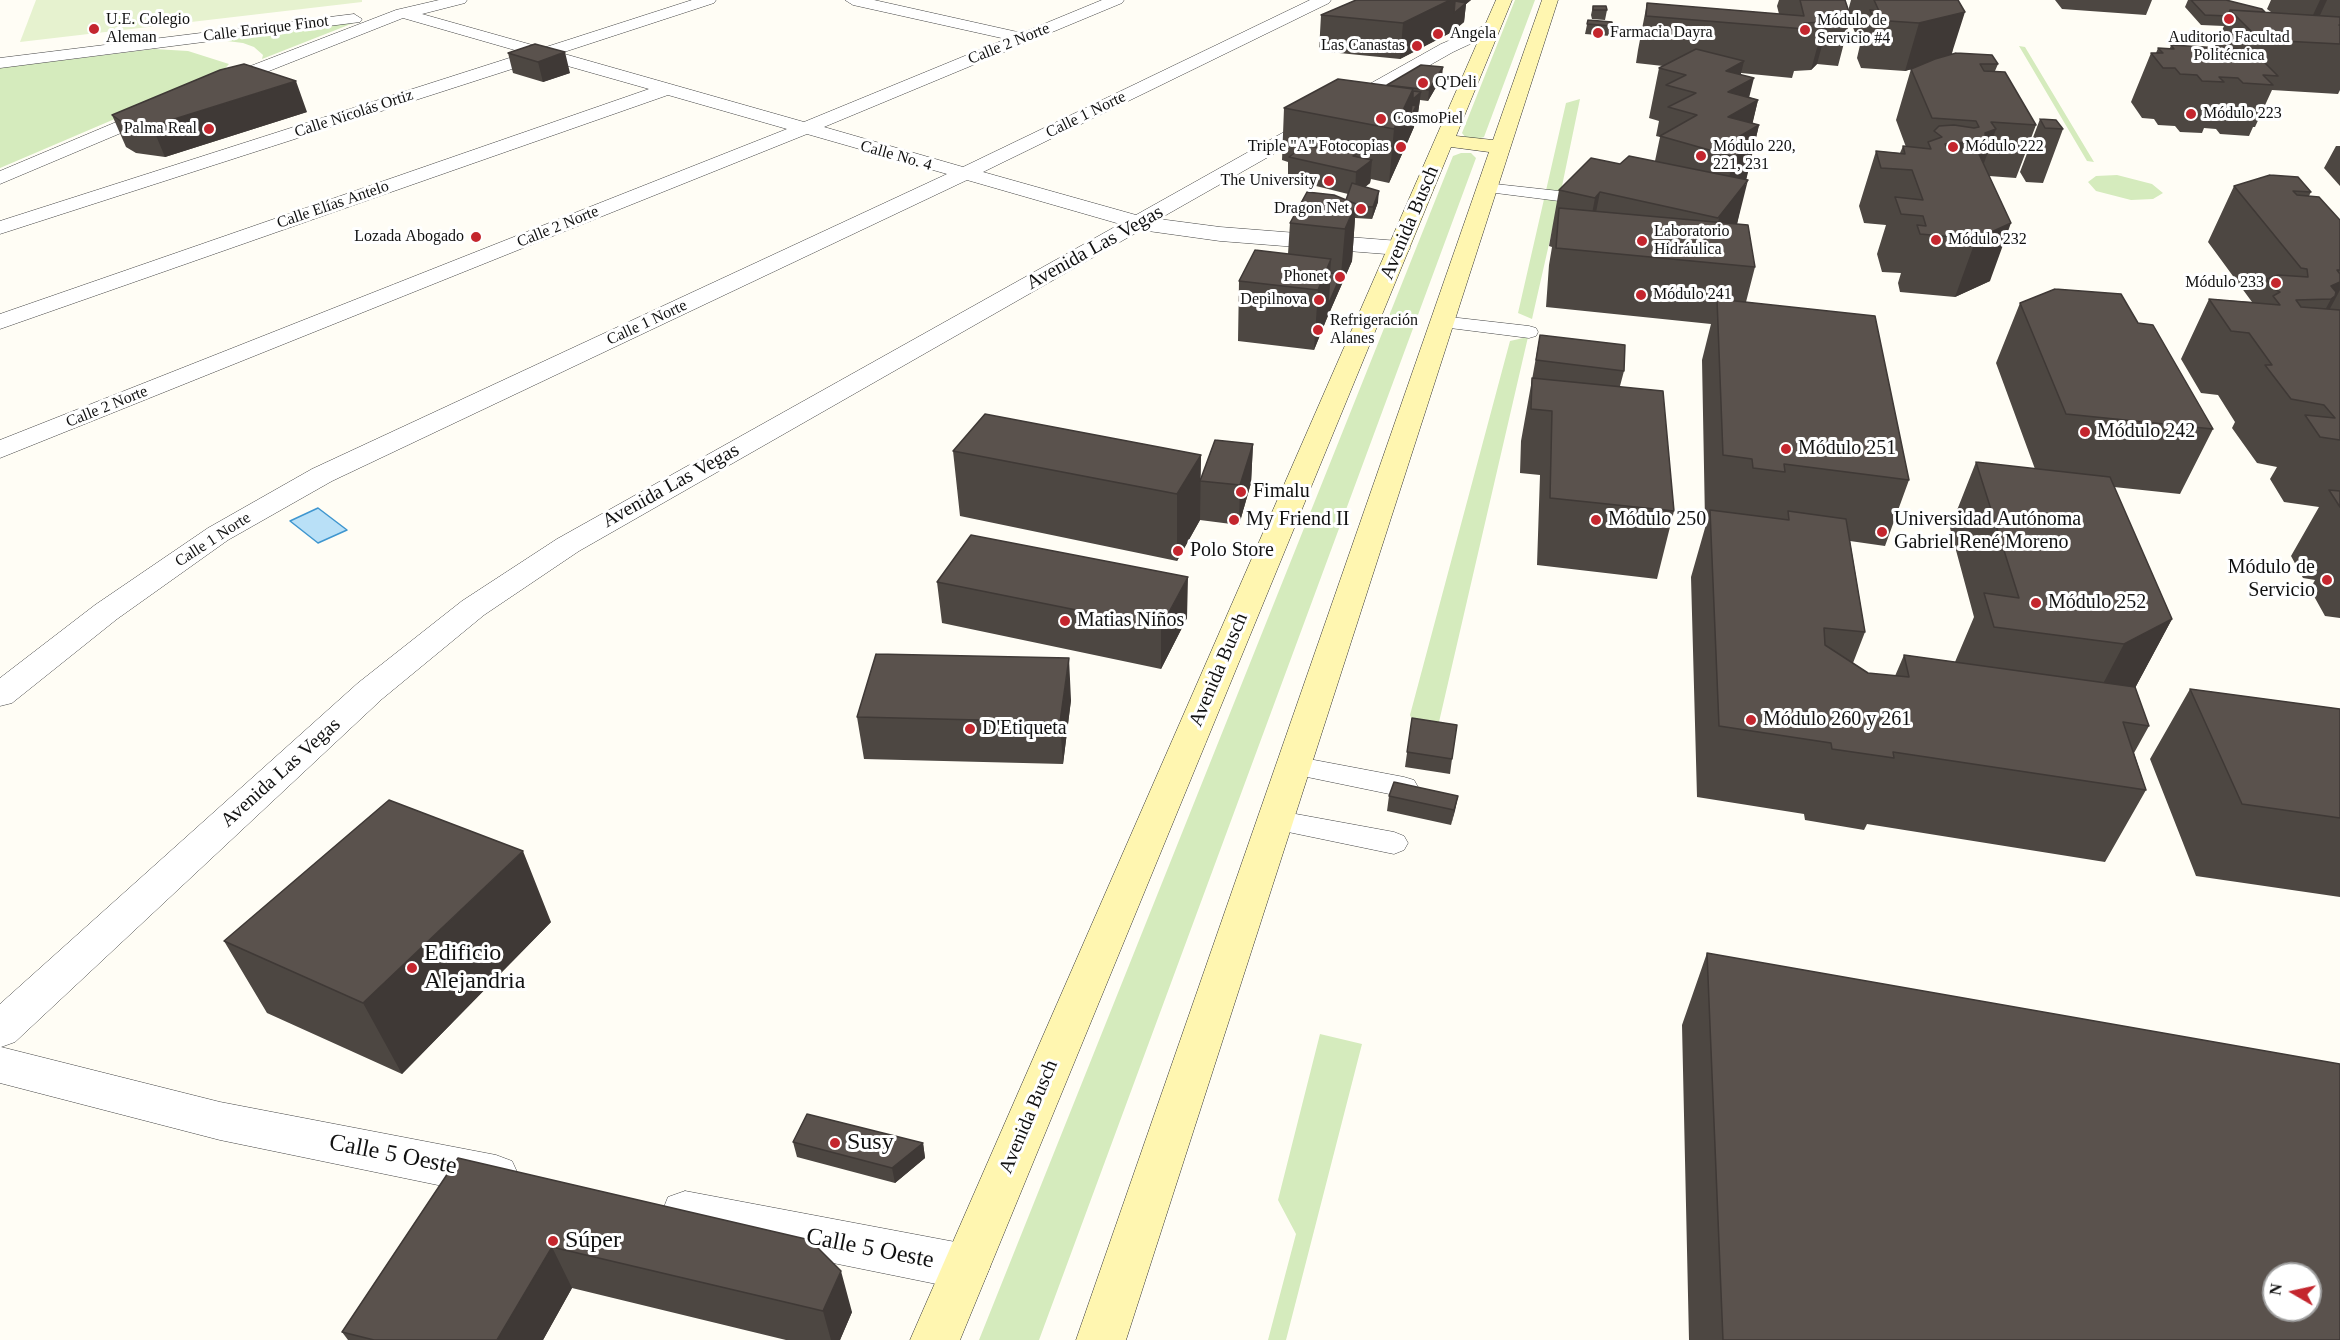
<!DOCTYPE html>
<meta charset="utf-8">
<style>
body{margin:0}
#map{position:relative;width:2340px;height:1340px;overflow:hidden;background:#fffdf5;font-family:Georgia,serif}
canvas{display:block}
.north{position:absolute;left:2262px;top:1262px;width:60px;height:60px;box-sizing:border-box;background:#fff;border:2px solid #a0a0a0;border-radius:50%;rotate:279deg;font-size:16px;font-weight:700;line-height:24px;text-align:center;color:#111}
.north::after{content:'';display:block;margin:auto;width:21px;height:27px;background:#c4262e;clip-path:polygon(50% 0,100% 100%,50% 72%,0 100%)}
</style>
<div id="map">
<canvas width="2340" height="1340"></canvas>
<div class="north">N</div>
</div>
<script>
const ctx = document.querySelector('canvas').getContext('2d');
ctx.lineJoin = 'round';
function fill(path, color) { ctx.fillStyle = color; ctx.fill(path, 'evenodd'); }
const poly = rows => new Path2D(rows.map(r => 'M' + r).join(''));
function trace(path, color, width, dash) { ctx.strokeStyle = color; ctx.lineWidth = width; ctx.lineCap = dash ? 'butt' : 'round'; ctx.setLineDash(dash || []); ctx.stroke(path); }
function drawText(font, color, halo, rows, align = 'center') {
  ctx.font = font + ' Georgia,serif'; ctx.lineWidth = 6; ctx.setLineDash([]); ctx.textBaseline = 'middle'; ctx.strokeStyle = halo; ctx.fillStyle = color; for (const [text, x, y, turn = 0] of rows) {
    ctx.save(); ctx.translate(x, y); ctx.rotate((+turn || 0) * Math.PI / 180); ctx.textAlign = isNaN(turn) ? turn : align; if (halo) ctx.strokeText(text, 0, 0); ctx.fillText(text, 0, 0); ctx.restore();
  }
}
fill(poly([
 [1515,0,1535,0,1484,137,1477,139,1466,138,1462,133],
 [356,22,262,59,263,55,254,47,243,43,219,40],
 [2019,46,2025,47,2094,162,2087,161],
 [154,49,188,51,229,64,220,74,0,168,0,68],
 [1580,99,1561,191,1532,319,1518,313,1566,103],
 [1461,153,1471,153,1476,158,1039,1340,979,1340,1453,156],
 [2117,175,2152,184,2163,193,2153,199,2131,200,2096,191,2088,182,2096,176],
 [1528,337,1439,722,1430,729,1415,727,1410,715,1510,341],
 [1320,1034,1362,1044,1286,1340,1268,1340,1296,1234,1278,1200]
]), '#d5ebbd');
fill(poly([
 [36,0,362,0,362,2,20,42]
]), '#e6f2cf');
const water = poly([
 [318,508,347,530,318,543,290,521,318,508]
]);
fill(water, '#b9e0f7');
trace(water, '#3f96cf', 1.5);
const service = poly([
 [1486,183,1559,191,1567,196,1559,201,1480,191,1478,188,1486,183],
 [1441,316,1529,326,1536,328,1538,332,1536,336,1529,338,1434,326,1432,322,1434,318,1441,316],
 [1293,756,1404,777,1414,780,1418,787,1414,794,1404,797,1283,772,1279,765,1283,758,1293,756],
 [1274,810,1394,832,1404,836,1408,843,1404,850,1394,854,1264,827,1260,820,1264,813,1274,810]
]);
const minor = poly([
 [439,0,467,0,465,3,422,14,543,48,692,0,716,0,714,3,561,53,804,122,1006,39,853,5,845,0,874,0,1022,33,1102,0,1124,0,1122,3,824,127,963,167,1310,0,1331,0,1329,3,983,172,1136,215,1441,44,1486,25,1498,25,1500,28,1498,31,1453,52,1159,219,1220,227,1399,241,1407,243,1410,248,1407,253,1399,255,1220,241,1141,230,579,551,484,615,382,699,15,1042,1,1047,220,1102,496,1155,512,1161,519,1176,512,1191,496,1197,220,1140,0,1083,0,1004,358,683,462,601,557,539,1120,224,967,180,332,481,228,540,117,619,12,703,0,706,0,678,95,605,208,528,312,469,947,174,807,134,0,458,0,440,787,129,668,95,0,329,0,314,649,89,543,59,0,234,0,221,525,53,403,18,221,90,209,90,206,86,209,82,396,10,439,0],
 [354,14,362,19,360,22,0,68,0,58,354,14],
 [159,104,166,106,168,110,166,114,0,184,0,171,159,104],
 [685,1191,966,1244,983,1251,990,1267,983,1283,966,1290,685,1233,668,1227,662,1212,668,1197,685,1191]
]);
const secondary = poly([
 [1496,0,1512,0,1456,136,1493,140,1542,0,1558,0,1126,1340,1076,1340,1489,152,1451,147,960,1340,910,1340,1496,0]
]);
trace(service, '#444', 1);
trace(minor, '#444', 1);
trace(secondary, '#333', 1);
fill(service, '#fff');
fill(minor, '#fff');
fill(secondary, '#fff6b0');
fill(poly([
 [1356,0,1471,0,1466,4,1464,22,1452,32,1400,59,1319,51,1321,15],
 [1779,0,1845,0,1848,11,1851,0,1958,0,1952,54,1998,64,1995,71,2036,125,2016,178,1989,176,1990,281,1955,297,1900,292,1898,283,1901,273,1882,272,1877,254,1886,225,1864,223,1859,206,1876,151,1900,153,1903,146,1906,147,1896,120,1911,69,1905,71,1861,68,1857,58,1860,45,1850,20,1838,66,1817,64,1811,70,1794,71,1792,78,1741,73,1741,74,1749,97,1758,100,1752,124,1759,125,1746,179,1737,224,1755,267,1746,302,1909,480,1885,546,1850,541,1865,632,1853,663,1868,673,1895,676,1904,655,1955,662,1974,617,1950,528,1976,462,2035,469,1996,363,2020,303,2138,323,2213,429,2180,494,2114,487,2172,619,2135,688,2149,726,2134,753,2146,790,2105,862,1867,824,1864,830,1805,820,1804,814,1697,797,1691,577,1707,521,1705,521,1702,360,1711,324,1546,307,1549,265,1552,247,1549,246,1559,190,1620,164,1655,161,1660,137,1656,136,1659,121,1649,118,1659,68,1663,66,1636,63,1638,50,1647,3,1779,14,1777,6],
 [2055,0,2152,0,2146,15,2062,9],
 [2188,0,2226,0,2265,12,2271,12,2267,9,2271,0,2340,0,2340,90,2338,94,2272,90,2255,127,2253,127,2249,136,2220,134,2216,129,2204,128,2202,133,2180,132,2175,126,2158,125,2154,119,2142,118,2131,102,2151,53,2156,53,2158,48,2170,48,2171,45,2214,48,2224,26,2201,25,2185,7],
 [1593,6,1607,10,1605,20,1592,19,1591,15],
 [1588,20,1612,22,1610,36,1585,34],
 [535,44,570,73,543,82,513,73,508,53],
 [1442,77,1428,101,1420,100,1418,113,1415,115,1414,127,1389,183,1371,179,1370,183,1365,187,1378,202,1372,219,1355,218,1352,261,1327,318,1314,350,1238,341,1239,281,1288,254,1290,223,1346,200,1348,194,1288,179,1288,162,1282,160,1284,108,1387,86],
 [307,112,165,157,136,153,126,147,112,115],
 [2040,119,2063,129,2043,183,2026,182,2020,172],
 [2336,146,2340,146,2340,186,2324,168],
 [2234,186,2311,192,2309,196,2340,220,2340,618,2325,616,2310,589,2315,580,2303,578,2291,556,2319,507,2284,502,2270,479,2277,467,2257,463,2232,428,2235,422,2218,395,2201,393,2181,359,2209,299,2252,302,2208,242],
 [1540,335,1624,371,1620,386,1674,511,1657,579,1537,565,1540,475,1520,473,1521,441],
 [1253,444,1251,483,1239,525,1200,520,1177,561,960,516,953,451,1201,455,1200,481],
 [937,582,1187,618,1161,669,942,623],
 [2190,689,2340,709,2340,897,2196,876,2150,759],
 [1071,700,1063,764,864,759,857,717],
 [1412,718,1452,759,1450,774,1405,767],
 [1389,796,1458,796,1451,825,1387,811],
 [551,922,402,1074,267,1013,224,941],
 [1707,953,2340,1340,1689,1340,1682,1025],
 [793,1142,923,1143,925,1158,895,1183,797,1157],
 [458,1158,852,1312,840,1340,786,1340,572,1288,543,1340,348,1340,342,1332]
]), '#4d4742');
fill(poly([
 [1450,0,1471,0,1466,4,1464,22,1452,32,1400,59,1403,23],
 [2320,0,2327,0,2315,26,2306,30],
 [1965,12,1950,59,1905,71,1919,23],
 [1830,16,1817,64,1811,70,1824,22],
 [565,52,570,73,543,82,538,62],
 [1744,61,1738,86,1754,78,1747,106,1758,100,1751,130,1759,125,1745,185,1748,180,1734,236,1708,263,1734,157,1719,152,1726,71],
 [1443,67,1442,77,1428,101,1429,90],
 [296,81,307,112,165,157,152,126],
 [1413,89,1413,99,1421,92,1418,113,1415,115,1414,127,1408,141,1410,119,1408,141,1389,183,1394,129],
 [1996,129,1977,183,1967,194,1945,144,1985,133],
 [1372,160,1370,183,1355,195,1356,172],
 [1379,191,1378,202,1372,219,1373,207],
 [1600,192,1589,248,1585,251,1595,198],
 [1356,204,1352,261,1327,318,1314,350,1318,290,1331,259,1328,305,1341,275,1345,229],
 [2011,223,1990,281,1955,297,1976,239],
 [2340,282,2340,290,2313,340,2298,360,2331,299,2331,286],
 [1253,444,1251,483,1239,525,1240,485],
 [1201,455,1200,520,1177,561,1177,494],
 [1188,577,1187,618,1161,669,1161,627],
 [2172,619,2135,688,2087,714,2124,644],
 [1069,658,1071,700,1063,764,1060,722],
 [1458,796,1455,811,1451,825,1454,810],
 [523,851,551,922,402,1074,363,1003],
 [923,1143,925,1158,895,1183,892,1168],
 [552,1247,572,1288,543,1340,497,1340],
 [841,1271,852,1312,840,1340,831,1340,823,1311]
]), '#3f3936');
const building = poly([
 [1356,0,1450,0,1403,23,1321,15,1356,0],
 [1800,0,1845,0,1851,18,1830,16,1824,22,1804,23,1805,29,1646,16,1647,3,1804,16,1800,0],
 [1874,0,1958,0,1965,12,1919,23,1874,20,1870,10,1879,11,1874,0],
 [2191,0,2226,0,2262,9,2265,12,2230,10,2228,16,2205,15,2191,0],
 [1455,1,1466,3,1454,13,1455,1],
 [1593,6,1606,6,1607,10,1593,10,1593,6],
 [2230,10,2340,17,2340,25,2339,25,2340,26,2340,44,2264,40,2257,37,2230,10],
 [1588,20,1612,22,1612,26,1587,24,1588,20],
 [535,44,565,52,538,62,508,53,535,44],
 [2171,45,2238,49,2249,59,2262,60,2278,76,2263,75,2273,85,2243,83,2238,78,2219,77,2224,82,2202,81,2197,75,2180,74,2175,68,2163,68,2151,53,2163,53,2158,48,2174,49,2171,45],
 [1696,49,1744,61,1726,71,1754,78,1728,92,1758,100,1728,117,1759,125,1735,139,1754,145,1734,157,1660,136,1697,115,1668,107,1696,93,1666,85,1686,75,1659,68,1696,49],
 [1956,53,1992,55,1998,64,1980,64,1984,71,2005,72,2036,125,1991,122,1996,129,1985,133,1986,140,1945,144,1948,150,1978,152,2011,223,1976,239,1920,234,1917,225,1926,226,1923,216,1901,214,1895,197,1923,200,1912,170,1881,168,1876,151,1905,154,1903,146,1931,149,1928,142,1942,137,1934,131,1939,126,1954,125,1974,128,1979,127,1976,121,1932,118,1911,69,1935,59,1956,53],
 [244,64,296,81,152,126,122,122,112,115,220,70,244,64],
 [1421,65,1443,67,1429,90,1387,85,1421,65],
 [1338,79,1413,89,1394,129,1284,108,1338,79],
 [1413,91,1421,92,1413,99,1413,91],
 [1412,105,1416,106,1410,119,1412,105],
 [2040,119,2056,120,2063,129,2045,128,2040,119],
 [1305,145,1327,150,1331,148,1357,154,1353,156,1372,160,1356,172,1289,157,1305,145],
 [1629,156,1748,180,1718,218,1600,192,1595,198,1559,190,1591,158,1620,164,1629,156],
 [2270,175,2298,177,2311,192,2293,191,2297,195,2319,197,2340,220,2340,270,2337,270,2340,274,2340,282,2331,286,2336,292,2335,296,2331,299,2296,300,2301,307,2340,310,2340,440,2320,437,2305,415,2335,418,2324,405,2291,399,2265,365,2272,365,2249,333,2231,331,2209,299,2280,305,2273,296,2280,292,2271,287,2267,279,2278,275,2308,277,2307,269,2301,268,2234,186,2270,175],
 [1352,183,1379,191,1373,207,1356,206,1356,204,1346,200,1352,183],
 [1307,192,1334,195,1356,204,1345,229,1290,223,1307,192],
 [1559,208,1748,225,1755,267,1556,248,1559,208],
 [1255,250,1331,259,1318,290,1239,281,1255,250],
 [1330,273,1341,275,1328,305,1330,273],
 [2055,289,2121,294,2138,323,2153,325,2213,429,2066,414,2020,303,2055,289],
 [1717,299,1875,316,1909,480,1784,464,1785,472,1753,468,1752,459,1723,455,1717,299],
 [1540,335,1625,345,1624,371,1536,360,1540,335],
 [1532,378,1663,391,1674,511,1550,498,1552,411,1531,409,1532,378],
 [985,414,1201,455,1177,494,953,451,985,414],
 [1215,440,1253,444,1240,485,1200,481,1215,440],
 [1976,462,2110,477,2172,619,2124,644,1994,627,1984,593,2019,598,1976,462],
 [2329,490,2340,491,2340,507,2329,490],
 [1710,510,1789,520,1788,511,1846,519,1865,632,1824,628,1825,645,1868,673,1909,677,1904,655,2135,687,2149,726,2123,722,2146,790,1893,752,1894,758,1832,749,1831,743,1719,726,1710,510],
 [971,535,1188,577,1161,627,937,582,971,535],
 [876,654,1069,658,1060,722,857,717,876,654],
 [2190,689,2340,709,2340,818,2242,804,2190,689],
 [1412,718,1457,725,1452,759,1407,752,1412,718],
 [1394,782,1458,796,1454,810,1389,796,1394,782],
 [389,800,523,851,363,1003,224,941,389,800],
 [1707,953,2340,1064,2340,1340,1723,1340,1707,953],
 [2274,1274,2310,1274,2310,1310,2274,1310,2274,1274],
 [807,1114,923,1143,892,1168,793,1142,807,1114],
 [458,1158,810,1240,841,1271,823,1311,552,1247,497,1340,374,1340,342,1332,458,1158]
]);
fill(building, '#5a524d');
trace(building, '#3f3936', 1.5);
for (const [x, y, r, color] of [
 [2229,19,6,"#c4262e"],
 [94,29,6,"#c4262e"],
 [1805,30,6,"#c4262e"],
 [1598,33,6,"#c4262e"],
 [1438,34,6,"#c4262e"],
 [1417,46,6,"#c4262e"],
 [1423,83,6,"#c4262e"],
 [2191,114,6,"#c4262e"],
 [1381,119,6,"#c4262e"],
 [209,129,6,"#c4262e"],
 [1401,147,6,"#c4262e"],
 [1953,147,6,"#c4262e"],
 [1701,156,6,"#c4262e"],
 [1329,181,6,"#c4262e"],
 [1361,209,6,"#c4262e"],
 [476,237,6,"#c4262e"],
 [1936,240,6,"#c4262e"],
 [1642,241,6,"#c4262e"],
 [1340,277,6,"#c4262e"],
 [2276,283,6,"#c4262e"],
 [1641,295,6,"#c4262e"],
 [1319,300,6,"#c4262e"],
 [1318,330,6,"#c4262e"],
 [2085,432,6,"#c4262e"],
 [1786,449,6,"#c4262e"],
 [1241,492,6,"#c4262e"],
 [1234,520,6,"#c4262e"],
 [1596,520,6,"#c4262e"],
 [1882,532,6,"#c4262e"],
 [1178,551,6,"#c4262e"],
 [2327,580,6,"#c4262e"],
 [2036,603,6,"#c4262e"],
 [1065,621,6,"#c4262e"],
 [1751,720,6,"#c4262e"],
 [970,729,6,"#c4262e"],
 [412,968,6,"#c4262e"],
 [835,1143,6,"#c4262e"],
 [553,1241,6,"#c4262e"]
]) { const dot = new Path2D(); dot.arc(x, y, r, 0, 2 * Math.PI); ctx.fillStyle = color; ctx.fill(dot); trace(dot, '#fff', 2); }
drawText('16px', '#111', '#fff', [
 ["U.E. Colegio",106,20],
 ["Aleman",106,38],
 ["Módulo de",1817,21],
 ["Servicio #4",1817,39],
 ["Farmacia Dayra",1610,33],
 ["Angela",1450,34],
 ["Auditorio Facultad",2229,38,"center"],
 ["Politécnica",2229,56,"center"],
 ["Las Canastas",1405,46,"right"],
 ["Q'Deli",1435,83],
 ["Módulo 223",2203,114],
 ["CosmoPiel",1393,119],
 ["Palma Real",197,129,"right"],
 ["Triple \"A\" Fotocopias",1389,147,"right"],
 ["Módulo 220,",1713,147],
 ["221, 231",1713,165],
 ["Módulo 222",1965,147],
 ["The University",1317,181,"right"],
 ["Dragon Net",1349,209,"right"],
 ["Laboratorio",1654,232],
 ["Hidráulica",1654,250],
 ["Lozada Abogado",464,237,"right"],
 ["Módulo 232",1948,240],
 ["Phonet",1328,277,"right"],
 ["Módulo 233",2264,283,"right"],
 ["Módulo 241",1653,295],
 ["Depilnova",1307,300,"right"],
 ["Refrigeración",1330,321],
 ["Alanes",1330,339]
], 'left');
drawText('16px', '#111', '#fff', [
 ["Calle Enrique Finot",266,29,-7],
 ["Calle 2 Norte",1009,44,-22],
 ["Calle Nicolás Ortiz",354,114,-18],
 ["Calle 1 Norte",1086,115,-26],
 ["Calle No. 4",896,156,16],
 ["Calle Elías Antelo",333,205,-19],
 ["Calle 2 Norte",558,227,-22],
 ["Calle 1 Norte",647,323,-25],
 ["Calle 2 Norte",107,407,-22],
 ["Calle 1 Norte",213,540,-33]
]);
drawText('20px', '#111', '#fff', [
 ["Avenida Busch",1410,223,-67],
 ["Avenida Las Vegas",1095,248,-29],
 ["Avenida Las Vegas",671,486,-29],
 ["Avenida Busch",1219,670,-67],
 ["Avenida Las Vegas",281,773,-42],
 ["Avenida Busch",1029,1117,-67]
]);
drawText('20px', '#111', '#fff', [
 ["Módulo 242",2097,432],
 ["Módulo 251",1798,449],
 ["Fimalu",1253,492],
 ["My Friend II",1246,520],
 ["Módulo 250",1608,520],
 ["Universidad Autónoma",1894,520],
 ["Gabriel René Moreno",1894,543],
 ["Polo Store",1190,551],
 ["Módulo de",2315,568,"right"],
 ["Servicio",2315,591,"right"],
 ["Módulo 252",2048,603],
 ["Matias Niños",1077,621],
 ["Módulo 260 y 261",1763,720],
 ["D'Etiqueta",982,729]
], 'left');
drawText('24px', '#111', '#fff', [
 ["Edificio",424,954],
 ["Alejandria",424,982],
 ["Susy",847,1143],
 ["Súper",565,1241]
], 'left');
drawText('24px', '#111', '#fff', [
 ["Calle 5 Oeste",393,1155,11],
 ["Calle 5 Oeste",870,1249,11]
]);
</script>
